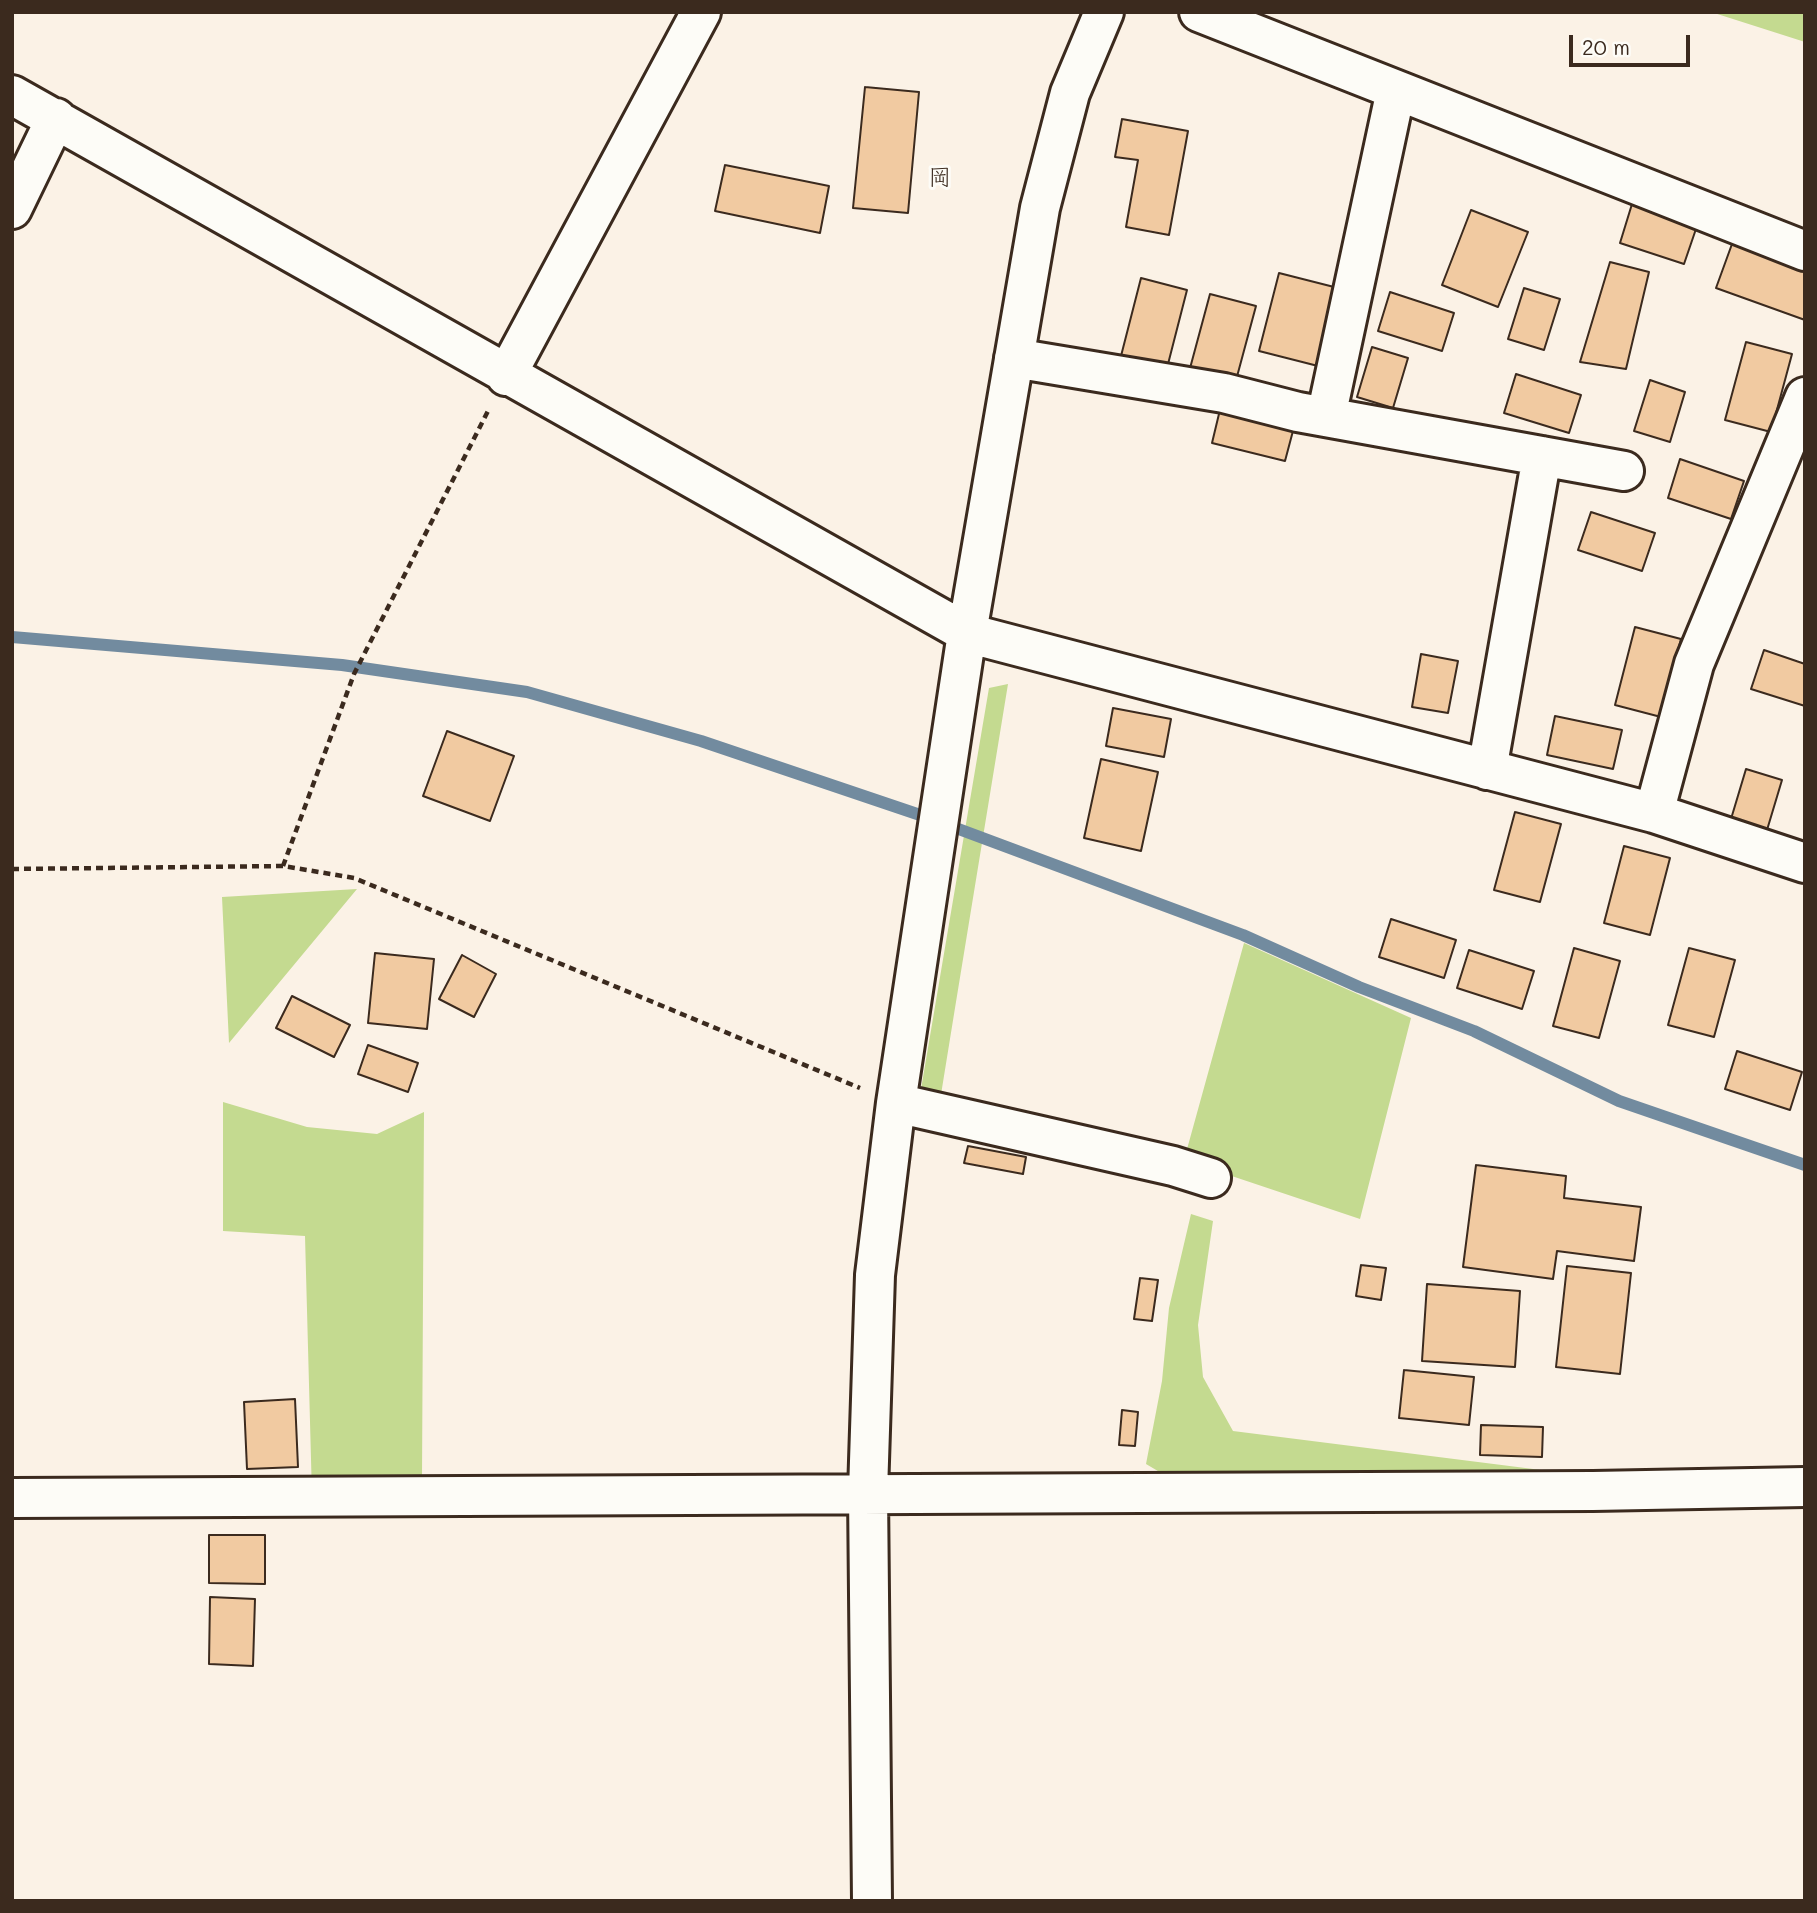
<!DOCTYPE html>
<meta charset="utf-8">
<style>
body{margin:0}
#map{position:relative;width:1817px;height:1913px;overflow:hidden;background:#fbf2e6;font-family:Mali,sans-serif}
canvas{display:block}
.frame{position:absolute;inset:0;border:14px solid #3b2a1e;pointer-events:none}
.scale{position:absolute;left:1569px;top:35px;width:121px;height:32px;box-sizing:border-box;border:4px solid #3b2a1e;border-top:0;padding-left:9px;font-size:21px;line-height:24px;white-space:nowrap;color:#3b2a1e;-webkit-text-stroke:5px #fdfcf7;paint-order:stroke}
</style>
<div id="map">
<canvas width="1817" height="1913"></canvas>
<div class="frame"></div>
<div class="scale">20 m</div>
</div>
<script>
const ctx = document.querySelector('canvas').getContext('2d');
ctx.lineJoin = 'round';
function fill(path, color) { ctx.fillStyle = color; ctx.fill(path, 'evenodd'); }
const poly = rows => new Path2D(rows.map(r => 'M' + r).join(''));
function trace(path, color, width, dash) { ctx.strokeStyle = color; ctx.lineWidth = width; ctx.lineCap = dash ? 'butt' : 'round'; ctx.setLineDash(dash || []); ctx.stroke(path); }
function drawText(font, color, halo, rows, align = 'center') {
  ctx.font = font + ' Mali,"Klee One",sans-serif'; ctx.lineWidth = 6; ctx.setLineDash([]); ctx.textBaseline = 'middle'; ctx.strokeStyle = halo; ctx.fillStyle = color; for (const [text, x, y, turn = 0] of rows) {
    ctx.save(); ctx.translate(x, y); ctx.rotate((+turn || 0) * Math.PI / 180); ctx.textAlign = isNaN(turn) ? turn : align; if (halo) ctx.strokeText(text, 0, 0); ctx.fillText(text, 0, 0); ctx.restore();
  }
}
fill(poly([
 [1711,12,1805,12,1805,42],
 [1008,684,955,1008,938,1113,920,1095,989,688],
 [357,889,229,1043,222,897],
 [1244,943,1411,1018,1360,1219,1184,1160],
 [223,1102,307,1127,377,1134,424,1112,422,1477,312,1496,305,1236,223,1231],
 [1191,1214,1213,1221,1198,1325,1203,1377,1233,1431,1549,1471,1530,1491,1168,1477,1146,1464,1162,1381,1169,1308]
]), '#c4da90');
trace(poly([
 [12,637,342,665,527,692,701,741,929,818,1243,935,1359,987,1474,1031,1619,1101,1805,1165]
]), '#728b9f', 12);
const building = poly([
 [865,87,919,92,908,213,853,208,865,87],
 [1122,119,1188,131,1169,235,1126,227,1138,160,1115,157,1122,119],
 [725,165,829,186,820,233,715,211,725,165],
 [1632,204,1697,226,1684,264,1620,243,1632,204],
 [1471,210,1528,232,1498,307,1442,285,1471,210],
 [1732,244,1805,271,1805,320,1716,288,1732,244],
 [1610,262,1649,272,1626,369,1580,362,1610,262],
 [1279,273,1338,288,1318,366,1259,351,1279,273],
 [1141,278,1187,290,1167,368,1121,356,1141,278],
 [1524,288,1560,299,1544,350,1508,339,1524,288],
 [1390,292,1454,313,1442,351,1378,331,1390,292],
 [1210,294,1256,306,1235,384,1189,372,1210,294],
 [1746,342,1792,354,1771,432,1725,420,1746,342],
 [1372,347,1408,358,1393,408,1357,397,1372,347],
 [1516,374,1581,395,1569,433,1504,413,1516,374],
 [1650,380,1685,392,1670,442,1634,431,1650,380],
 [1224,393,1298,412,1285,461,1212,443,1224,393],
 [1680,459,1744,481,1731,519,1668,498,1680,459],
 [1591,512,1655,533,1642,571,1578,550,1591,512],
 [1635,627,1681,639,1661,717,1615,705,1635,627],
 [1764,650,1805,664,1805,706,1751,689,1764,650],
 [1421,654,1458,661,1448,713,1412,707,1421,654],
 [1113,708,1171,719,1164,757,1106,746,1113,708],
 [1555,716,1622,730,1613,769,1547,755,1555,716],
 [447,731,514,756,490,821,423,796,447,731],
 [1101,759,1158,772,1141,851,1084,838,1101,759],
 [1746,769,1782,780,1767,830,1731,819,1746,769],
 [1515,812,1561,824,1540,902,1494,890,1515,812],
 [1624,846,1670,858,1650,935,1604,923,1624,846],
 [1391,919,1456,940,1444,978,1379,957,1391,919],
 [1574,948,1620,961,1599,1038,1553,1026,1574,948],
 [1689,948,1735,960,1714,1037,1668,1025,1689,948],
 [1469,950,1534,971,1522,1009,1457,988,1469,950],
 [375,953,434,959,427,1029,368,1023,375,953],
 [462,955,496,974,474,1017,439,999,462,955],
 [292,996,350,1025,334,1057,276,1028,292,996],
 [368,1045,418,1063,408,1092,358,1074,368,1045],
 [1737,1051,1802,1072,1790,1110,1725,1089,1737,1051],
 [968,1146,1026,1157,1023,1174,964,1163,968,1146],
 [1476,1165,1566,1176,1564,1198,1641,1207,1634,1261,1557,1251,1553,1279,1463,1267,1476,1165],
 [1361,1265,1386,1268,1381,1300,1356,1296,1361,1265],
 [1567,1266,1631,1273,1620,1374,1556,1367,1567,1266],
 [1140,1278,1158,1280,1152,1321,1134,1319,1140,1278],
 [1427,1284,1520,1291,1515,1367,1422,1361,1427,1284],
 [1404,1370,1474,1377,1469,1425,1399,1418,1404,1370],
 [295,1399,298,1467,247,1469,244,1402,295,1399],
 [1122,1410,1138,1412,1135,1446,1119,1445,1122,1410],
 [1481,1425,1543,1427,1542,1457,1480,1455,1481,1425],
 [209,1535,265,1535,265,1584,209,1583,209,1535],
 [210,1597,255,1599,253,1666,209,1664,210,1597]
]);
fill(building, '#f1caa1');
trace(building, '#3b2a1e', 2);
const minor = poly([
 [1199,12,1805,251],
 [12,95,967,633,1654,813,1805,863],
 [12,209,56,118],
 [1014,358,1224,393,1298,412,1624,471],
 [506,376,701,12],
 [1326,417,1396,90],
 [1487,770,1542,456],
 [1654,813,1694,664,1805,397],
 [896,1103,1173,1166,1211,1178],
 [12,1498,1593,1491,1805,1487],
 [872,1901,868,1492,875,1275,896,1103,967,633,1040,208,1070,93,1104,12]
]);
trace(minor, '#3b2a1e', 44);
trace(poly([
 [283,866,354,674,488,411],
 [12,869,283,866,354,878,860,1088]
]), '#3b2a1e', 4.5, [7, 5]);
trace(minor, '#fdfcf7', 38);
drawText('23px', '#3b2a1e', '#fdfcf7', [
 ["岡",940,178]
]);
</script>
